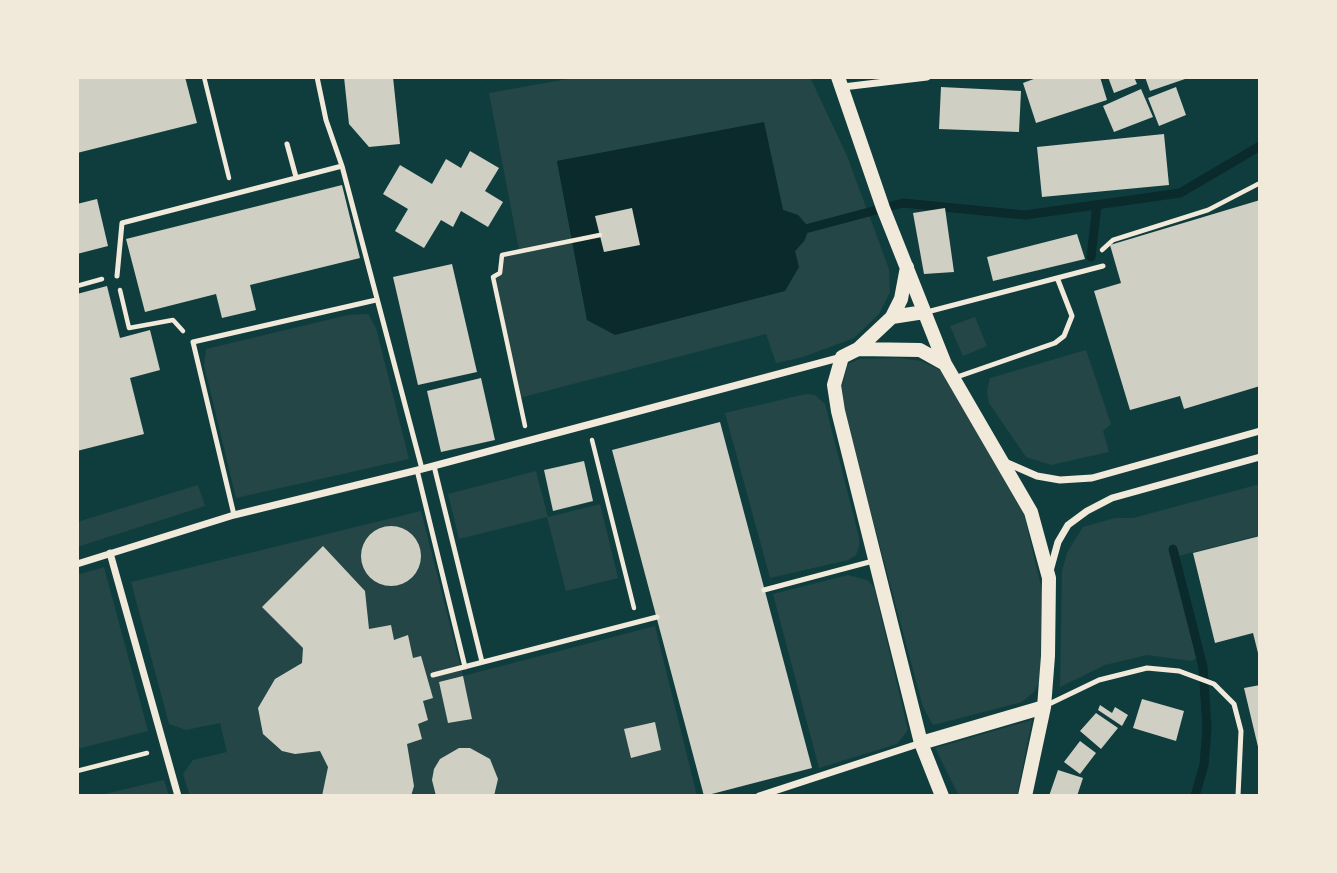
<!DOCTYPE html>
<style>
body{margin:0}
#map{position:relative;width:1337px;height:873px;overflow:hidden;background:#0f3d3e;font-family:Cabin,sans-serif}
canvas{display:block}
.frame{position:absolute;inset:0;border:79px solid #f1e9da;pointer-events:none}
</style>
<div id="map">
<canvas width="1337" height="873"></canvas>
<div class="frame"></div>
</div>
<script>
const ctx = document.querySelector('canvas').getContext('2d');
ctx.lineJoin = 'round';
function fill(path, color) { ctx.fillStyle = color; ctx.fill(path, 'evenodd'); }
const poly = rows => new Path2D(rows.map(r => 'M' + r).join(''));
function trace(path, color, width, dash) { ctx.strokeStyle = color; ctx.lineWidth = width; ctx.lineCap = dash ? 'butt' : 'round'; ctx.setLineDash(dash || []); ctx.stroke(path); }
fill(poly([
 [579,77,810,77,847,156,889,269,890,292,879,314,854,338,803,357,776,363,766,334,519,398,493,277,500,272,502,255,519,250,489,93],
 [763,123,783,210,798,215,810,228,804,241,795,251,587,320,557,161],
 [368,314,376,328,409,459,236,498,204,365,206,349,348,315],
 [975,317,987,346,963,356,950,326],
 [1086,350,1111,424,1103,431,1109,452,1051,465,1026,457,989,403,987,391,990,378],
 [899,358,921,361,940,370,952,388,1024,515,1042,590,1040,681,1034,692,1022,702,933,725,923,707,844,412,842,387,848,364,860,359],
 [806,394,815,395,825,404,859,537,859,547,856,555,848,560,770,578,725,413],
 [536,471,548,517,600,504,618,578,566,591,547,517,459,539,448,494],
 [1260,484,1260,535,1179,556,1202,654,1192,661,1147,655,1105,665,1060,687,1062,571,1067,553,1083,527,1115,518,1133,518],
 [198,485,205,506,77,547,77,522],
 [421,511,463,676,655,626,697,796,190,796,183,774,193,760,227,752,220,723,186,730,169,724,131,582],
 [104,567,148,731,77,749,77,575],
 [848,575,867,580,874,587,908,730,897,744,819,768,773,594],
 [1032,720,1017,796,959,796,935,748],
 [164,780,169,796,96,796]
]), '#244646');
fill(poly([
 [764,122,783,210,798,215,809,228,804,241,795,251,799,267,785,291,615,335,587,320,557,161]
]), '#0a2a2b');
trace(poly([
 [809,228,903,203,1025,215,1180,193,1260,146],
 [1091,257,1097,205],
 [1173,549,1203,667,1207,728,1204,765,1195,796]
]), '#0a2a2b', 9);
fill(poly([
 [77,77,185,77,197,123,77,153],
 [344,77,393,77,400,144,369,147,349,124],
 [1039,77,1100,77,1107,100,1036,123,1023,83],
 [1108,77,1134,77,1137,84,1114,93],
 [1145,77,1184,77,1185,79,1150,91],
 [941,87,1021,91,1019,132,939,129],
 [1176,87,1186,115,1159,126,1148,98],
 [1141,89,1153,117,1114,132,1103,106],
 [1164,134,1169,185,1042,197,1037,147],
 [470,151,499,168,485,191,503,202,488,227,461,211,453,227,441,220,424,248,395,231,408,209,383,194,400,165,432,184,446,159,461,168],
 [342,185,360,258,250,285,256,310,222,318,216,294,145,312,126,239],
 [97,199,108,246,77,254,77,204],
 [1260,200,1260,386,1184,409,1180,396,1130,410,1094,291,1121,283,1110,245],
 [632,208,640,245,604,252,595,216],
 [945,208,954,272,924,274,913,213],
 [1077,234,1085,259,993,281,987,257],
 [452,264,477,372,418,385,393,277],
 [107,286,120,338,150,330,160,370,130,378,144,434,77,451,77,294],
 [481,378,495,440,441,452,427,391],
 [720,422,812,768,704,796,612,450],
 [584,461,593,501,553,511,544,470],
 '361 556a30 30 0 1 1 60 0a30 30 0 1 1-60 0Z',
 [1260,536,1260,657,1259,657,1253,633,1215,643,1193,553],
 [323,546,365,591,369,629,391,625,394,640,408,635,413,658,421,656,433,698,423,701,428,720,418,724,422,739,407,744,414,786,411,796,322,796,328,767,320,751,295,754,282,751,263,734,258,708,275,679,302,663,303,648,262,607],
 [463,676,472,719,448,723,439,682],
 [1260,685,1260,751,1259,751,1244,688],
 [1142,699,1184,711,1176,741,1133,728],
 [1100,705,1112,713,1115,707,1128,715,1122,726,1098,710],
 [1096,713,1118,728,1101,749,1080,731],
 [655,722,661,750,631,758,624,729],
 [1080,741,1096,753,1080,774,1064,762],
 [459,748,470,748,490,759,498,779,494,796,436,796,432,780,434,769,440,759],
 [1058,770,1083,778,1077,796,1049,796]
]), '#cfcfc3');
trace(poly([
 [204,77,229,178],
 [1102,250,1113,240,1208,210,1260,183],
 [77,286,102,279],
 [120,290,129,328,173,320,183,331],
 [525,426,493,277,500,273,502,255,600,235],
 [592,440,634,608],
 [77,771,147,753]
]), '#f1e9da', 4.5);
trace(poly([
 [317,77,326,120,342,166,422,469],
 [287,144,296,177],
 [117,276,122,223,342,166],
 [927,312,1103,266],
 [954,378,1055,343,1064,336,1072,316,1058,280],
 [434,466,482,662],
 [417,470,465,667],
 [234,515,193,342,376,300],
 [764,590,873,561],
 [433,675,657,617],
 [1047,705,1099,680,1147,668,1179,671,1214,684,1234,704,1241,731,1238,796]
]), '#f1e9da', 5);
trace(poly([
 [843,87,927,77],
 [1005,462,1037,476,1060,480,1092,478,1260,431],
 [110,553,178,796],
 [77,564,234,515,422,469,842,357],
 [1050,571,1058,542,1068,525,1087,511,1112,498,1260,457],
 [759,796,921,743]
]), '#f1e9da', 7);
trace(poly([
 [838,77,883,208,945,364,1031,512,1049,578,1048,656,1044,707,1025,796],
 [907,267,901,299,892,317,858,349,842,357,834,385,838,411,921,743,942,796],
 [892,317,924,312],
 [858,349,920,350,945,364],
 [921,743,1044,707]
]), '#f1e9da', 14);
</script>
